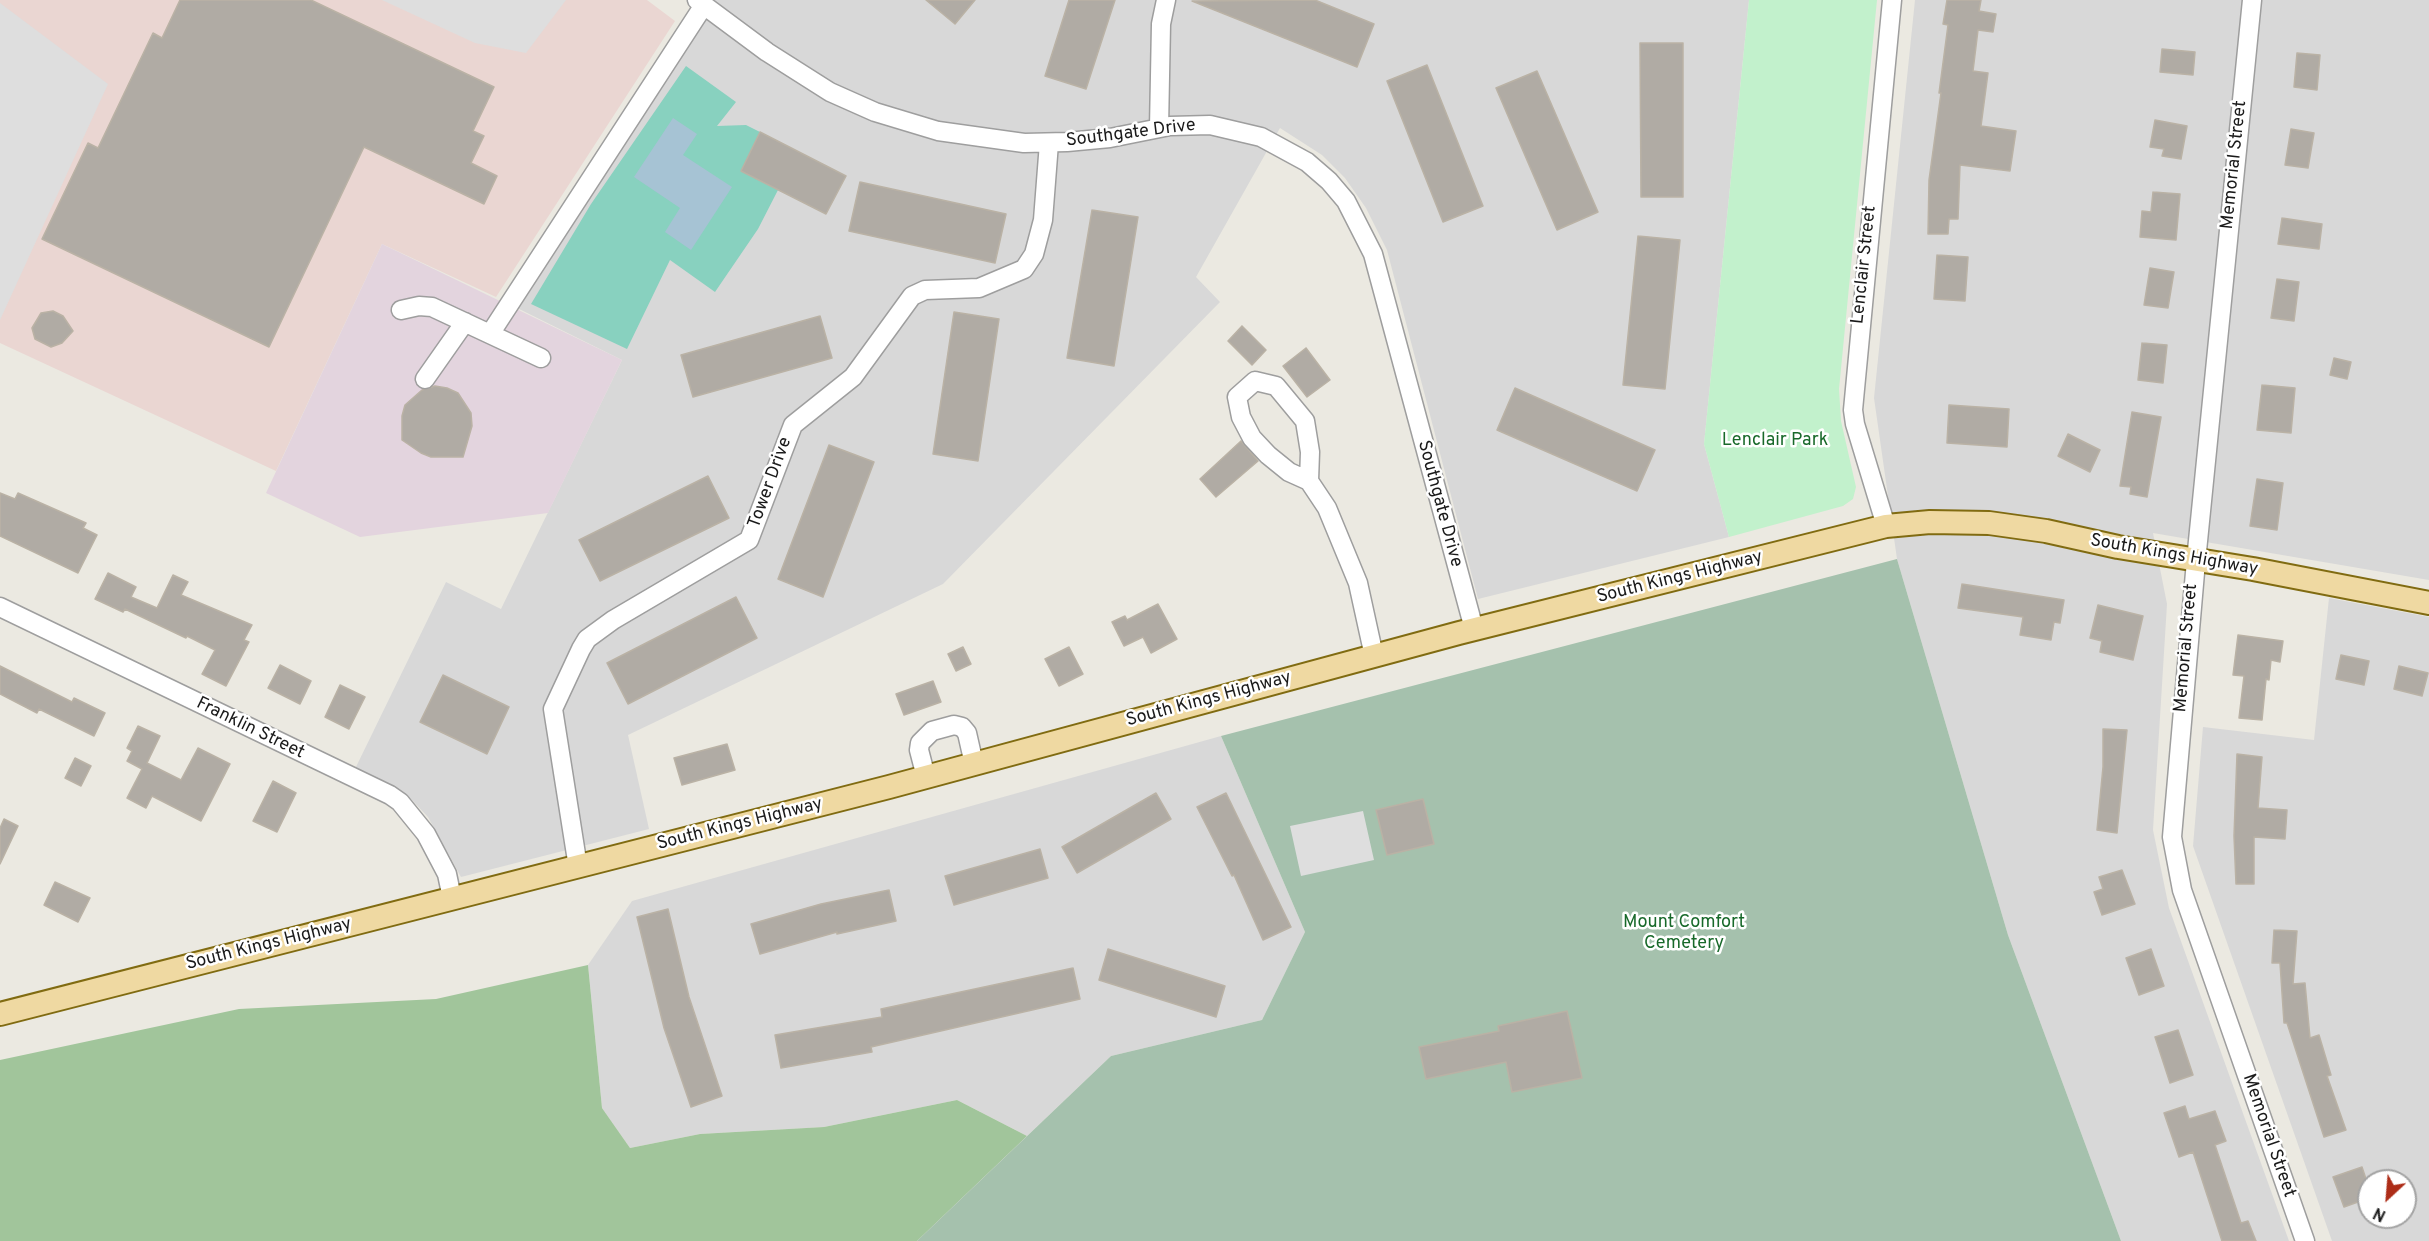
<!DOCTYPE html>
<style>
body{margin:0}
#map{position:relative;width:2429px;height:1241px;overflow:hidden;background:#ebe9e1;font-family:Overpass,sans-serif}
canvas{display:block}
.north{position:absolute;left:2357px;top:1169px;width:60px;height:60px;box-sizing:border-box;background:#fff;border:2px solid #a3a3a3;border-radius:50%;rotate:206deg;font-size:16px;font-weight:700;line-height:24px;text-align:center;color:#1a1a1a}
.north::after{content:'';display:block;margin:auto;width:21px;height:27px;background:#ad2d18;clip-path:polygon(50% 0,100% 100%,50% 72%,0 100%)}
</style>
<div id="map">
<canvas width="2429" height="1241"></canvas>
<div class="north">N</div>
</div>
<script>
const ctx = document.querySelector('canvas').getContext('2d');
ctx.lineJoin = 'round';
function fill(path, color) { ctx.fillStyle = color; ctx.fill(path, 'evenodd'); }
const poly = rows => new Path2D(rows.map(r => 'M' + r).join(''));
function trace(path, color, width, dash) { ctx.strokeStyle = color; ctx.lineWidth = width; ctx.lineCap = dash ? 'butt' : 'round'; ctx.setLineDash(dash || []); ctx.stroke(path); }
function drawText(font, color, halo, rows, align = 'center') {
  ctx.font = font + ' Overpass,sans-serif'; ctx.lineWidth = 5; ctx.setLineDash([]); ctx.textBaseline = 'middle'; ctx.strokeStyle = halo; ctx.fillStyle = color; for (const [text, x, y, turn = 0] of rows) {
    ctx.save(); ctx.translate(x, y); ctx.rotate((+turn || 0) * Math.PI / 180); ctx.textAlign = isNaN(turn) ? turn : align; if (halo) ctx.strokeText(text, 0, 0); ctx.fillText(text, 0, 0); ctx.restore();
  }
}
fill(poly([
 [700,0,1749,0,1704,444,1729,537,1478,599,1387,250,1366,208,1345,178,1322,155,1280,128,1196,277,1220,302,943,584,628,735,649,829,461,877,428,817,411,799,355,769,446,582,501,609,622,360,503,301],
 [1915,0,2429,0,2429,580,2153,533,2167,604,2153,830,2169,908,2289,1241,2121,1241,2008,935,1897,559,1874,398],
 [2329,598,2429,617,2429,1241,2332,1241,2193,846,2203,727,2314,740],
 [2369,1181,2405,1181,2405,1217,2369,1217],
 [1221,736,1305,932,1262,1020,1111,1056,1027,1136,957,1100,824,1127,700,1134,630,1148,602,1108,588,965,632,901]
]), '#d8d8d8');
fill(poly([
 [0,0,647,0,675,21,496,297,382,244,276,471,0,343]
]), '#ead6d2');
fill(poly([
 [382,244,622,360,548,513,360,537,266,493]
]), '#e3d4de');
fill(poly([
 [588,965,602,1108,630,1148,700,1134,824,1127,957,1100,1027,1136,917,1241,0,1241,0,1060,239,1009,436,999]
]), '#a1c59b');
fill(poly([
 [1897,559,2008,935,2121,1241,917,1241,1111,1056,1262,1020,1305,932,1221,736]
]), '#a5c1ad');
fill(poly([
 [1749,0,1877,0,1839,389,1841,421,1856,487,1853,499,1843,506,1729,537,1704,444]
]), '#c2f1cc');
fill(poly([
 [686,66,736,102,717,126,746,125,760,132,741,171,778,190,758,229,715,292,670,260,627,349,531,304,591,204]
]), '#88d1bf');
fill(poly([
 [382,0,566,0,526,53,475,43],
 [0,3,108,84,0,320],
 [1363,811,1374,860,1301,876,1290,826]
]), '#dedede');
fill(poly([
 [673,118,697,134,683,155,732,187,691,250,665,232,680,208,634,177]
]), '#a6c3d4');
const building = poly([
 [180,0,311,0,494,87,473,131,484,136,471,163,497,176,484,204,364,147,269,347,42,239,88,143,98,148,153,33,162,38,180,0],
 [926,0,975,0,955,24,926,0],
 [1069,0,1115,0,1086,89,1045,76,1069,0],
 [1315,0,1374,24,1357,67,1192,1,1315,0],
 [1947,0,1981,0,1979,11,1996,14,1993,32,1978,30,1973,71,1988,73,1981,126,2016,131,2010,171,1960,165,1958,219,1949,219,1948,234,1928,234,1929,180,1941,93,1939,93,1948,25,1943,24,1947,0],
 [1640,43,1683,43,1683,197,1641,197,1640,43],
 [2162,49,2195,52,2193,75,2160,72,2162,49],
 [2297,53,2320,55,2317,90,2294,87,2297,53],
 [1427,65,1483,206,1443,222,1387,81,1427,65],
 [1537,71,1598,212,1557,230,1496,88,1537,71],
 [2155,120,2187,126,2181,159,2162,156,2164,149,2150,147,2155,120],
 [2291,129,2314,133,2308,168,2285,165,2291,129],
 [760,132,846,176,826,214,741,171,760,132],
 [860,182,1006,214,995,263,849,231,860,182],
 [2153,192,2180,194,2176,240,2140,237,2142,211,2151,212,2153,192],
 [1092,210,1138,217,1114,366,1067,358,1092,210],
 [2282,218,2322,224,2319,249,2278,244,2282,218],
 [1638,236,1680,240,1665,389,1623,385,1638,236],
 [1937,255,1968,257,1965,301,1934,299,1937,255],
 [2150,268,2174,272,2168,308,2144,305,2150,268],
 [2277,279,2299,282,2294,321,2271,318,2277,279],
 [53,311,63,316,73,331,62,343,51,347,35,339,32,328,41,313,53,311],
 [954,312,999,319,978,461,933,454,954,312],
 [820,316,832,358,693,397,681,355,820,316],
 [1242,326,1266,350,1252,365,1228,341,1242,326],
 [2142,343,2167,345,2163,383,2138,380,2142,343],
 [1306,348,1330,380,1307,397,1283,366,1306,348],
 [2334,358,2351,362,2347,379,2330,375,2334,358],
 [2262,385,2295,388,2291,433,2257,430,2262,385],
 [435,386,447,388,458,393,471,413,472,426,463,457,431,457,421,453,402,440,402,416,405,405,422,390,435,386],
 [1515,388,1655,450,1637,491,1497,430,1515,388],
 [1949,405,2009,409,2007,447,1947,443,1949,405],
 [2132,412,2161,417,2147,497,2130,494,2131,487,2120,486,2132,412],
 [2068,434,2100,450,2090,472,2058,456,2068,434],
 [1241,441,1258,461,1216,497,1200,479,1241,441],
 [829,445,874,462,823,597,778,579,829,445],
 [708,476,729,518,600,581,579,540,708,476],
 [2257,479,2283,483,2277,530,2250,526,2257,479],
 [0,493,15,499,18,493,86,523,83,528,97,535,78,573,0,536,0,493],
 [108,573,136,587,131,597,157,608,173,575,188,582,181,595,252,625,244,640,249,642,226,686,202,674,215,650,187,636,186,638,125,609,123,612,95,599,108,573],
 [1962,584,2064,600,2060,623,2054,622,2051,640,2020,635,2023,617,1958,608,1962,584],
 [736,597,757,638,628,704,607,663,736,597],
 [1158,604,1177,639,1151,653,1143,637,1124,646,1112,622,1125,616,1127,620,1158,604],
 [2098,605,2143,616,2133,660,2100,652,2102,641,2090,638,2098,605],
 [2238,635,2283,641,2280,662,2271,660,2269,680,2266,679,2262,720,2239,718,2244,676,2233,675,2238,635],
 [963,647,971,664,956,671,948,654,963,647],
 [1069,647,1083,674,1059,686,1045,659,1069,647],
 [2341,655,2369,661,2364,685,2336,679,2341,655],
 [280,665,311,681,300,704,268,688,280,665],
 [0,666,72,702,74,698,105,713,94,736,39,709,37,713,0,694,0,666],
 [2399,666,2428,673,2422,696,2394,689,2399,666],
 [443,675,509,707,487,754,420,722,443,675],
 [933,681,941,702,904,715,896,694,933,681],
 [340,685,365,697,349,729,325,717,340,685],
 [138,726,160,736,147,763,181,780,198,748,230,764,201,821,152,796,146,808,127,798,142,769,127,761,132,751,127,748,138,726],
 [2103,729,2127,730,2117,833,2097,830,2103,767,2103,729],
 [727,744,735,770,682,785,674,758,727,744],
 [2237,754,2262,757,2258,808,2287,810,2285,839,2254,837,2254,884,2236,884,2234,836,2237,754],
 [75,758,91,766,81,786,65,778,75,758],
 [273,781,296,793,277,832,253,821,273,781],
 [1156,793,1171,819,1077,873,1062,847,1156,793],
 [1226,793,1291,927,1263,940,1234,875,1232,876,1197,807,1226,793],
 [1423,799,1434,844,1387,855,1376,810,1423,799],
 [4,819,18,826,0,864,0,828,4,819],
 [1040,849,1048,878,954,905,945,876,1040,849],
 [2122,870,2135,904,2102,915,2094,892,2103,889,2099,877,2122,870],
 [55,882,90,898,78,922,44,905,55,882],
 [889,890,896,921,837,934,837,932,760,954,751,924,821,904,889,890],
 [668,909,689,997,722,1096,691,1107,664,1028,637,917,668,909],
 [2274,930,2297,931,2293,984,2305,983,2310,1038,2319,1035,2331,1075,2327,1076,2346,1130,2324,1137,2287,1023,2284,1023,2280,963,2272,963,2274,930],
 [1108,949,1225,986,1216,1017,1099,980,1108,949],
 [2151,949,2164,986,2139,995,2126,958,2151,949],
 [1073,968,1080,999,871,1047,872,1052,781,1068,775,1035,882,1017,881,1009,1073,968],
 [1567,1011,1582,1078,1512,1092,1506,1062,1426,1079,1419,1047,1499,1031,1498,1026,1567,1011],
 [2178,1030,2193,1075,2170,1083,2155,1037,2178,1030],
 [2185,1106,2189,1119,2215,1111,2226,1141,2215,1145,2241,1223,2248,1221,2256,1241,2222,1241,2193,1152,2179,1157,2164,1113,2185,1106],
 [2362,1167,2369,1188,2369,1198,2344,1207,2333,1177,2362,1167]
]);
fill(building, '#b0aba4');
trace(building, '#bab2a5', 1.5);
const minor = poly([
 [697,0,767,52,830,92,875,112,938,131,1024,143,1067,142,1110,138,1170,126,1210,125,1261,137,1307,162,1329,181,1346,201,1373,254,1474,629],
 [2252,0,2196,561,2172,837,2182,890,2305,1241],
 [1159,128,1161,24,1166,0],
 [401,310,419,306,432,307,541,358],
 [490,334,704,5],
 [425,379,465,322],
 [1309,481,1289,472,1268,455,1252,438,1241,417,1237,397,1255,381,1276,386,1305,421,1310,452,1309,481,1327,508,1358,583,1374,656],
 [1886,526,1855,424,1853,410,1892,0],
 [0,607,390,795,400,802,426,834,447,874,452,898],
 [926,777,919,750,920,743,932,731,954,725,962,727,967,733,974,764],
 [578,867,553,709,581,649,587,639,613,620,749,540,793,425,853,377,912,296,925,290,979,288,1024,269,1034,254,1043,220,1049,143]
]);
const major = poly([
 [0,1014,889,787,1459,633,1886,526,1930,522,1989,523,2046,531,2118,547,2253,569,2429,603]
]);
trace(minor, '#9e9e9e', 21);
trace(major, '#806b11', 26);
trace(minor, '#fff', 18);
trace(major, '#efd9a2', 22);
drawText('18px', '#1a1a1a', '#fff', [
 ["Southgate Drive",1131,134,-7],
 ["Memorial Street",2235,165,-84],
 ["Lenclair Street",1865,265,-84],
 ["Tower Drive",771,483,-70],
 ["Southgate Drive",1439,504,75],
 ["South Kings Highway",2174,556,10],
 ["South Kings Highway",1680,578,-14],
 ["Memorial Street",2187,648,-85],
 ["South Kings Highway",1209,700,-15],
 ["Franklin Street",250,729,26],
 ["South Kings Highway",740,825,-14],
 ["South Kings Highway",269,945,-14],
 ["Memorial Street",2268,1136,71]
]);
drawText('18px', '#18692a', '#fff', [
 ["Lenclair Park",1775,441],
 ["Mount Comfort",1684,923],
 ["Cemetery",1684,944]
]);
</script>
